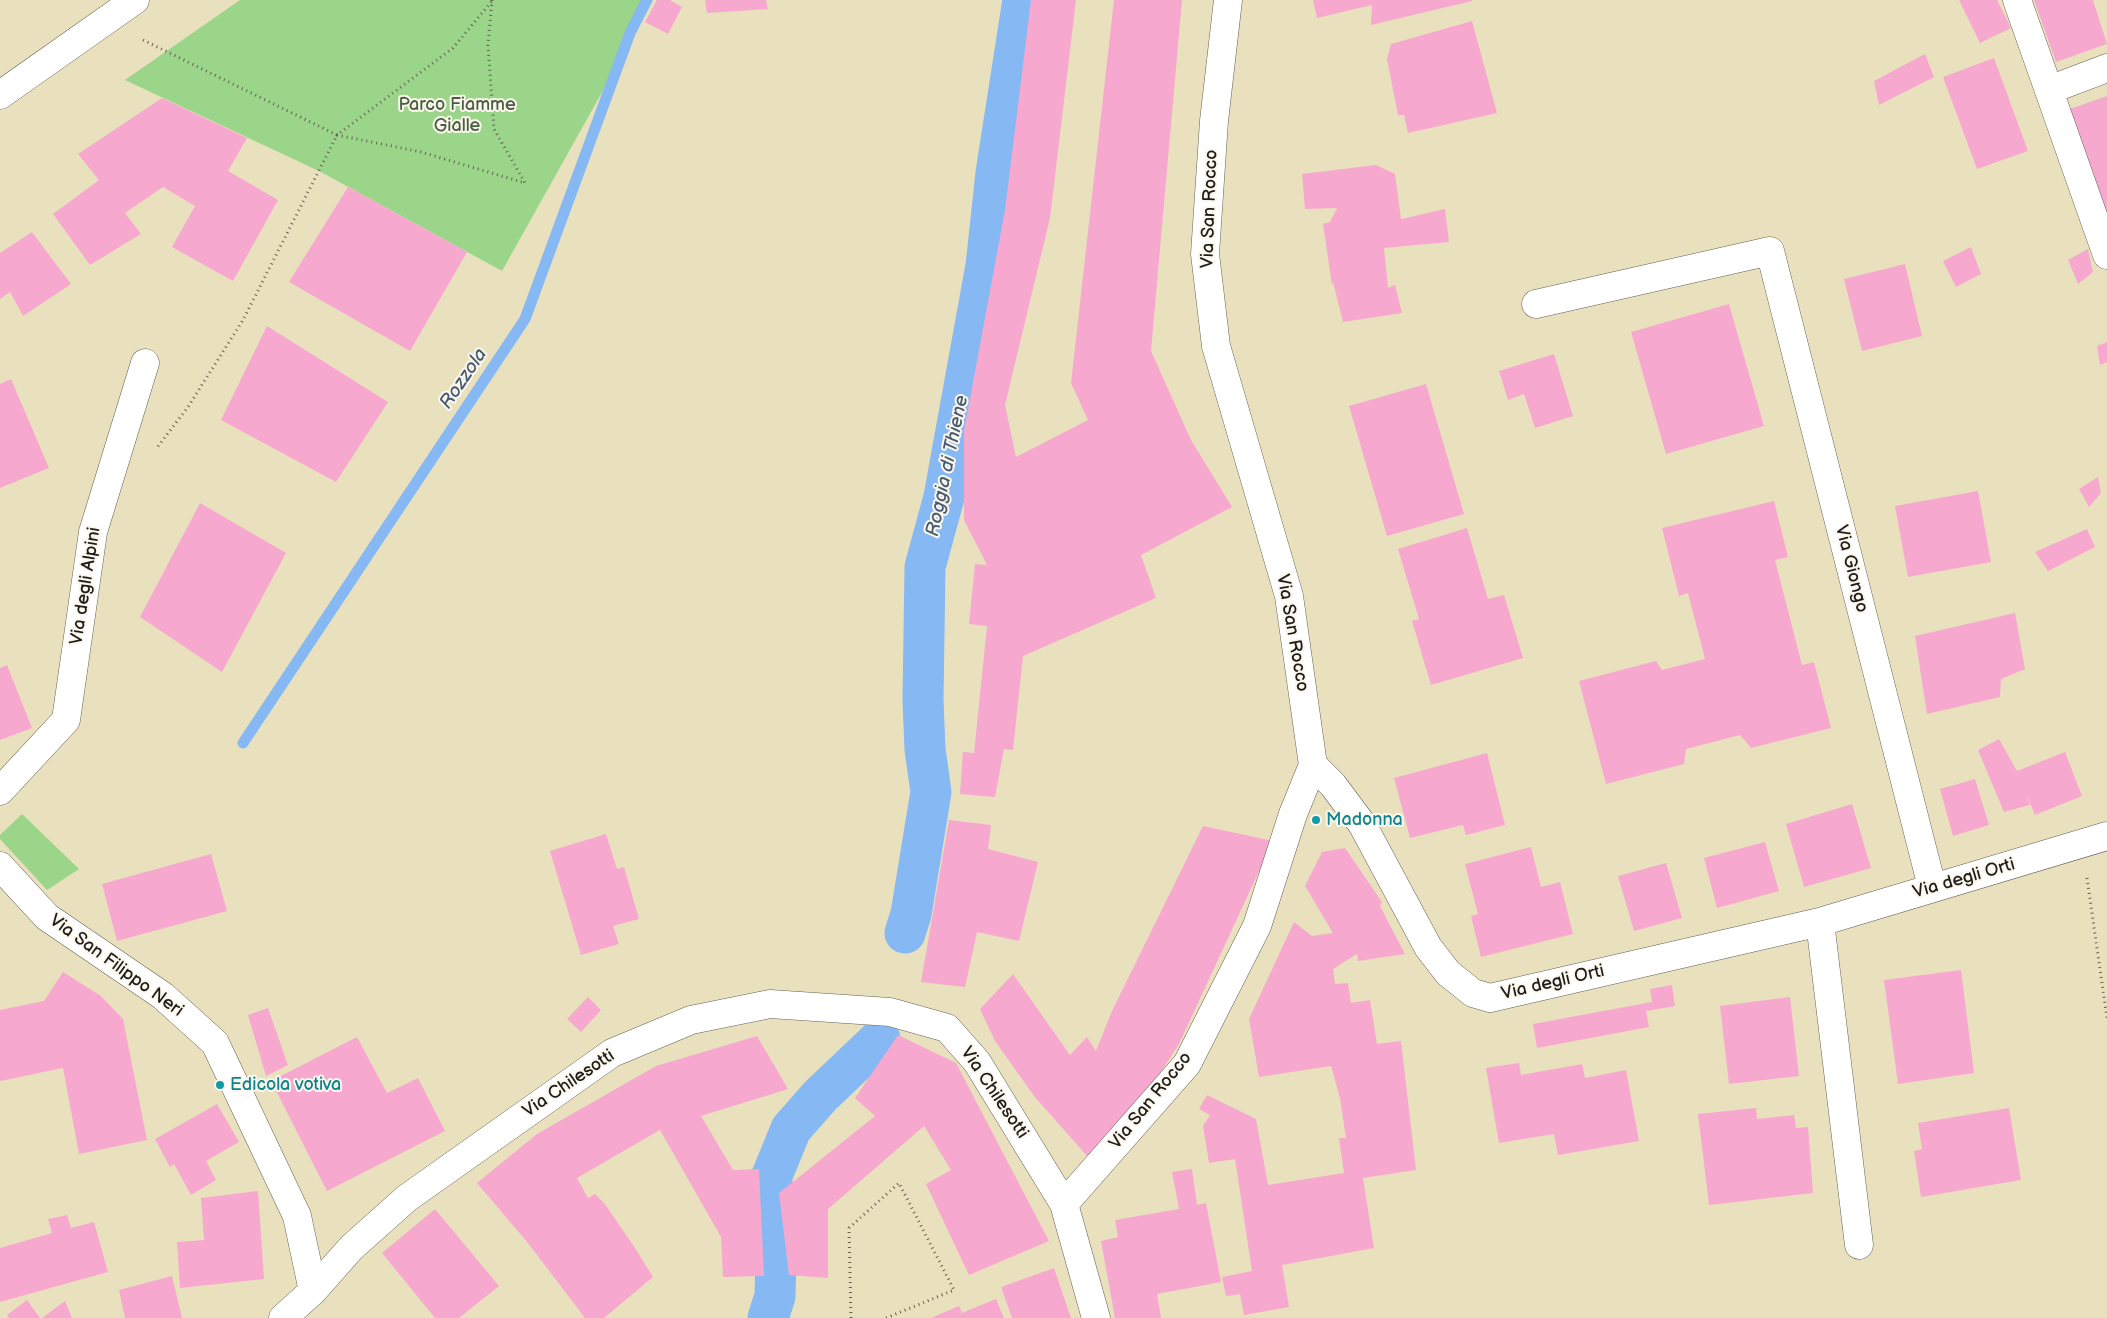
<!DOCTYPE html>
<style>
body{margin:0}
canvas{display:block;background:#e9e1bd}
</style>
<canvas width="2107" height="1318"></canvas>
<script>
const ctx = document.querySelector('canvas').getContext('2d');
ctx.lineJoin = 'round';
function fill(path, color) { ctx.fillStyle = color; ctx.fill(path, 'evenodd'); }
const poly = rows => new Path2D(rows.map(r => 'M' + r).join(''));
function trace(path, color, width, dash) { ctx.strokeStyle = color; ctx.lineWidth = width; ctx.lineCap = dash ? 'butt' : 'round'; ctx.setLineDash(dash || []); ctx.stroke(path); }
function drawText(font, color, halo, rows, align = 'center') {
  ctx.font = font + ' "Balsamiq Sans",sans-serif'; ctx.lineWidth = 4; ctx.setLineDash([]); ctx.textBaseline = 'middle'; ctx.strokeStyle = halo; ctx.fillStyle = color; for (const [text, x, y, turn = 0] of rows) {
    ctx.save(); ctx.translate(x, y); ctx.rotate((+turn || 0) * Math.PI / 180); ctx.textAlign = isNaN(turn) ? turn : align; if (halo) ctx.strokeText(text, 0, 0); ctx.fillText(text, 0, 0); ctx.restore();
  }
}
fill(poly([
 [240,0,650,0,624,53,502,271,321,172,125,80],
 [22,814,79,869,47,890,0,839,0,835]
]), '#9ad589');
trace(poly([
 [243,743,525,319,630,33,647,0]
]), '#86b8f3', 11);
trace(poly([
 [905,933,911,914,931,792,925,749,923,700,925,567,944,497,986,266,996,173,1023,0],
 [768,1318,775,1296,776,1252,776,1204,771,1178,791,1129,820,1096,880,1039]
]), '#86b8f3', 41);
fill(poly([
 [657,0,670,0,682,7,668,34,645,22],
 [705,0,766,0,768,9,707,13],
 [1031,0,1076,0,1050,218,1005,405,1016,457,1088,420,1071,383,1114,0,1182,0,1151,351,1191,440,1232,507,1141,555,1156,598,1023,656,1013,750,1004,749,995,797,960,794,963,752,974,753,987,626,969,624,975,564,987,565,964,520,964,431,1005,210],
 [1313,0,1472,0,1472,1,1371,25,1372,5,1317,18],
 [1959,0,1997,0,2011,28,1980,43],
 [2034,0,2093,0,2107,44,2056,62],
 [1472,21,1497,113,1408,133,1404,115,1398,115,1387,59,1391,44],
 [1925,54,1934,77,1879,105,1874,81],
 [1994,58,2028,151,1977,169,1943,77],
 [2107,96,2107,222,2067,110],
 [162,98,247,138,228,171,278,200,233,281,172,247,195,206,163,187,125,213,141,234,90,265,53,214,99,180,78,154],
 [1376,165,1395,174,1401,219,1445,209,1449,242,1384,248,1388,288,1395,285,1402,313,1343,322,1333,282,1332,285,1323,224,1330,222,1337,208,1305,209,1302,174],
 [348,187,467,252,410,351,289,282],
 [32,232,71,284,23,316,10,292,0,299,0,253],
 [1971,247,1981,274,1956,287,1943,261],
 [2088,249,2093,272,2078,284,2068,260],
 [1905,264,1922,336,1862,351,1844,279],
 [1729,304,1764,426,1666,454,1631,332],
 [267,326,388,402,336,482,221,420],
 [2107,342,2107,362,2100,365,2097,346],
 [1554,354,1573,416,1535,428,1524,394,1508,400,1499,371],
 [11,379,49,468,0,488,0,384],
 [1426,384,1464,514,1387,536,1349,406],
 [2098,477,2101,493,2089,507,2079,489],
 [1978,491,1991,562,1908,577,1895,506],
 [1774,501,1788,557,1775,560,1802,665,1814,662,1831,728,1751,748,1740,735,1686,749,1684,764,1606,784,1579,681,1656,661,1662,670,1705,659,1688,593,1679,596,1662,528],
 [200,503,286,553,222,672,140,617],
 [1467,528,1488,599,1504,595,1523,658,1431,685,1412,621,1419,619,1398,549],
 [2087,529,2095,547,2048,571,2035,552],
 [2015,613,2025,669,2001,679,2000,697,1927,714,1915,636],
 [7,665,32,728,0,740,0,668],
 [1999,739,2017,771,2065,752,2082,796,2035,815,2026,793,2030,805,2004,812,1978,750],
 [1487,753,1505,825,1466,835,1463,825,1410,838,1394,778],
 [1975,779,1989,825,1953,836,1940,789],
 [1852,804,1871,868,1804,887,1786,824],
 [949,820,991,825,988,849,1038,862,1019,941,977,932,965,987,921,982],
 [1203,826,1273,841,1179,1044,1143,1100,1088,1157,1034,1096,995,1041,980,1009,1013,974,1070,1055,1087,1037,1096,1051,1112,1011],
 [606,834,617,869,624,867,639,919,613,926,619,944,581,955,550,851],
 [1765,842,1779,891,1717,908,1704,858],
 [1531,847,1541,887,1560,882,1573,934,1481,957,1471,916,1478,914,1465,864],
 [1345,848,1382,902,1380,906,1405,954,1358,961,1357,954,1333,969,1335,984,1348,983,1351,1003,1370,1000,1377,1044,1401,1041,1416,1170,1363,1178,1374,1248,1282,1265,1289,1307,1244,1315,1240,1294,1226,1296,1222,1277,1252,1271,1235,1159,1209,1163,1203,1126,1210,1115,1199,1109,1207,1095,1256,1119,1268,1185,1344,1173,1339,1138,1346,1138,1340,1098,1331,1066,1259,1077,1249,1019,1294,922,1312,936,1333,933,1305,886,1322,852],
 [211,854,227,911,117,941,102,884],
 [1666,863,1682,918,1634,931,1618,876],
 [1961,970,1974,1073,1898,1084,1884,980],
 [63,972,101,996,123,1019,147,1140,79,1154,63,1068,0,1081,0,1010,44,1001],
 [1672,985,1675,1006,1646,1011,1649,1027,1537,1048,1533,1024,1652,1002,1650,989],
 [588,997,601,1010,581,1032,567,1019],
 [1790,997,1799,1076,1729,1084,1720,1006],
 [268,1008,288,1065,266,1076,248,1015],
 [898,1035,956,1063,1049,1241,969,1275,926,1184,951,1170,924,1126,828,1209,828,1278,789,1275,779,1193,875,1116,855,1098],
 [757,1036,788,1089,701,1116,733,1170,759,1169,764,1276,723,1277,721,1237,660,1130,577,1178,588,1198,595,1194,605,1204,635,1248,653,1277,604,1318,585,1318,528,1243,477,1183,537,1134,656,1066],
 [357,1037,387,1093,418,1078,445,1131,327,1191,271,1081],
 [1519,1063,1521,1075,1582,1064,1585,1078,1626,1070,1639,1141,1558,1155,1554,1134,1499,1143,1486,1068],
 [217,1104,239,1142,206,1161,216,1180,191,1195,174,1164,170,1167,155,1139],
 [1756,1108,1757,1119,1794,1115,1796,1128,1808,1127,1813,1193,1709,1205,1698,1114],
 [2009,1108,2021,1180,1921,1197,1914,1151,1922,1149,1918,1123],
 [1192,1169,1197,1205,1206,1203,1221,1282,1157,1294,1161,1318,1115,1318,1101,1241,1118,1237,1115,1220,1179,1209,1172,1172],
 [258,1191,264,1279,180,1288,177,1242,204,1240,201,1198],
 [435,1209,499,1286,459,1318,435,1318,382,1253],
 [67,1215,71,1228,94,1222,108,1272,0,1302,0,1248,52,1233,48,1219],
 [1054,1268,1071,1318,1012,1318,1001,1287],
 [172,1276,182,1318,125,1318,119,1290],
 [996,1299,1004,1318,931,1318,959,1306,962,1313],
 [27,1300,40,1318,9,1318,7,1315],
 [65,1301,72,1318,42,1318]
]), '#f7a8cf');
const minor = poly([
 [2017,0,2107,255],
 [2049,90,2107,68],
 [1536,304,1770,251,1932,887],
 [1313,765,1333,785,1362,824,1428,947,1448,973,1473,993,1490,998,1820,922,2107,836],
 [0,791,66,720,93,532,145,363],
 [0,866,47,917,163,996,215,1043,297,1216,313,1291],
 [1820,922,1859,1245],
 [1064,1204,1187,1064,1257,926,1293,814,1313,765,1289,596,1216,346,1205,254,1214,121,1228,0],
 [283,1318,313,1291,351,1248,407,1198,612,1053,691,1020,770,1004,890,1012,947,1028,977,1062,1064,1204,1096,1318]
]);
const secondary = poly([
 [0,95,135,0]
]);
trace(minor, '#646154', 29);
trace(secondary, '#646154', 29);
trace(poly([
 [492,0,492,1,488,45,494,129,525,183,421,152,337,135,453,48,492,1,492,0],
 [143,40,337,135,243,320,188,407,156,449],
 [2087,878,2107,1018],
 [851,1318,849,1228,899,1183,954,1290,886,1318]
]), '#646154', 3, [1, 4]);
trace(minor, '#fff', 28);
trace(secondary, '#fff', 28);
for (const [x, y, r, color] of [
 [1316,820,5,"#0f9aa8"],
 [220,1085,5,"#0f9aa8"]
]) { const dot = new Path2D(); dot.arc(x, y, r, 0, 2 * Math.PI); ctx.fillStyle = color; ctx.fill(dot); trace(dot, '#fbf7ec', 2); }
drawText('18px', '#485d42', '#fbf7ec', [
 ["Parco Fiamme",457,105],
 ["Gialle",457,126]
]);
drawText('18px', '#1c1c1c', '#fbf7ec', [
 ["Via San Rocco",1210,209,-88],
 ["Via Giongo",1851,569,76],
 ["Via degli Alpini",86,586,-81],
 ["Via San Rocco",1292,633,80],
 ["Via degli Orti",1964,879,-16],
 ["Via San Filippo Neri",116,966,36],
 ["Via degli Orti",1553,983,-13],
 ["Via Chilesotti",569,1084,-34],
 ["Via Chilesotti",994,1093,56],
 ["Via San Rocco",1151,1101,-51]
]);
drawText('18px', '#0d838f', '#fbf7ec', [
 ["Madonna",1326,820],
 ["Edicola votiva",230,1085]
], 'left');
drawText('italic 19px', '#465a72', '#fbf7ec', [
 ["Rozzola",464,379,-56],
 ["Roggia di Thiene",948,466,-78]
]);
</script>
